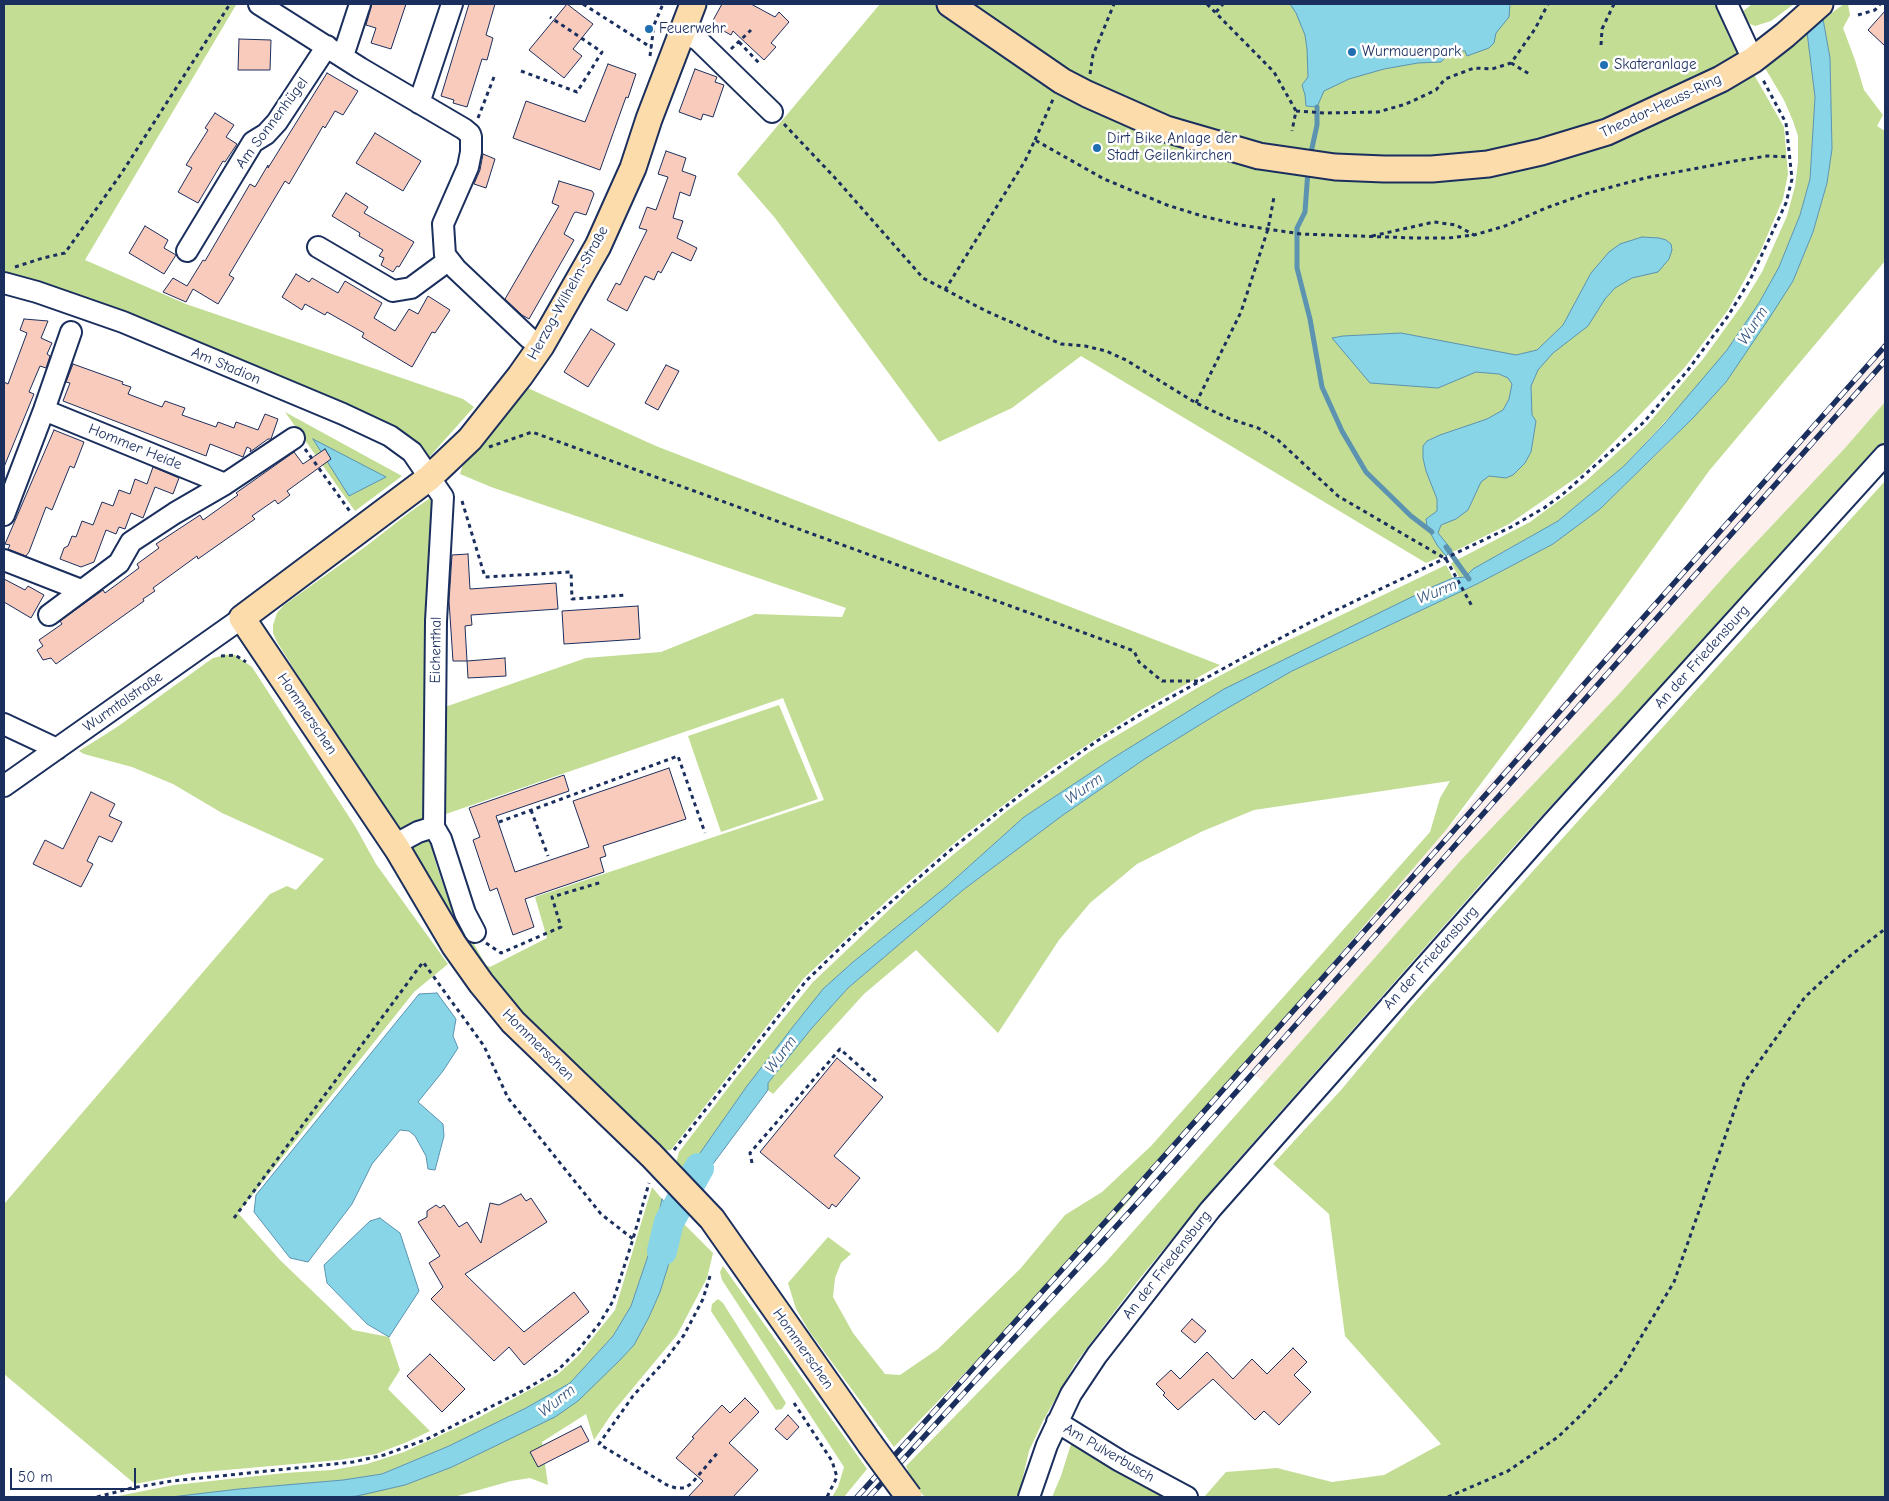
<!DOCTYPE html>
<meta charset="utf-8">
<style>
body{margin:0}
#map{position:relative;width:1889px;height:1501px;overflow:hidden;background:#fff;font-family:"Comic Neue",sans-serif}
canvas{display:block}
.frame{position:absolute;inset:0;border:5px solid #1b2f5e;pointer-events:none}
.scale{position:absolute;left:10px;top:1468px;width:126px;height:22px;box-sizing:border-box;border:2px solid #1b2f5e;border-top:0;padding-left:6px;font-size:15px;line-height:18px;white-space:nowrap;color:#1b2f5e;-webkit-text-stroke:4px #fff;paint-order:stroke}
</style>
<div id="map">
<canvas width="1889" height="1501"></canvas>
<div class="frame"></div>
<div class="scale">50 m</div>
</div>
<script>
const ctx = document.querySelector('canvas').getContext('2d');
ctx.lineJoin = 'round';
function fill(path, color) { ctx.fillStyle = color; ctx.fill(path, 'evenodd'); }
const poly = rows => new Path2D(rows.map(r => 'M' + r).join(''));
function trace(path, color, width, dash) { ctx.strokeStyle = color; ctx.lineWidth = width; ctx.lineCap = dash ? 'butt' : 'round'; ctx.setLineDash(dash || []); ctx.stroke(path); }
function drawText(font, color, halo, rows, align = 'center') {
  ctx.font = font + ' "Comic Neue",sans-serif'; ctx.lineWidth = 5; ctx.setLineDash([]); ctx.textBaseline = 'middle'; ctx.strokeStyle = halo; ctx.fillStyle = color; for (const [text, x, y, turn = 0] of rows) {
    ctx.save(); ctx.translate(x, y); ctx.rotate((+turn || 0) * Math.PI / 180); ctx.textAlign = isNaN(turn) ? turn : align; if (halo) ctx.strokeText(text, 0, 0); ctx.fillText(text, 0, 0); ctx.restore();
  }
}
fill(poly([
 [1885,348,1885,402,1845,448,1730,570,1619,694,1462,859,1264,1083,1245,1066,1446,830]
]), '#fdefeb');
fill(poly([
 [4,4,235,4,236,5,85,260,186,304,463,399,474,407,424,463,414,449,4,277],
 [880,4,1715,4,1729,37,1745,59,1784,127,1788,174,1783,199,1761,250,1728,310,1685,367,1619,437,1583,473,1509,524,1457,550,1426,563,1081,356,1012,408,939,442,775,218,737,174],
 [1752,4,1794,4,1771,21,1755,26,1750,24,1742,12],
 [1844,4,1848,4,1850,15,1843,28,1855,60,1864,90,1883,115,1877,126,1885,131,1885,261,1709,471,1531,717,1446,830,1121,1210,894,1447,809,1331,796,1309,788,1283,828,1237,851,1254,841,1263,835,1278,833,1297,853,1333,885,1374,900,1375,938,1349,1020,1269,1065,1215,1102,1192,1151,1146,1430,832,1440,798,1450,781,1254,810,1203,831,1137,864,1090,903,1059,940,998,1033,916,950,864,994,773,1094,768,1090,768,1083,811,1029,848,988,963,890,1063,815,1146,758,1219,713,1292,671,1477,584,1553,544,1600,509,1668,443,1726,382,1793,281,1813,232,1827,183,1832,149,1830,58,1823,19],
 [1807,32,1815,97,1810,179,1800,215,1779,267,1759,303,1727,350,1699,385,1624,466,1558,521,1501,553,1474,569,1465,578,1460,579,1451,563,1530,522,1586,481,1647,425,1703,359,1742,305,1762,272,1787,216,1795,186,1798,162,1798,136,1793,121,1784,100,1762,63],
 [521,385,656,446,1220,665,1139,711,1052,768,964,835,893,895,804,978,671,1150,663,1151,519,1014,477,961,414,860,413,849,416,843,429,839,437,867,448,899,486,965,490,967,547,938,535,897,824,800,783,698,443,815,442,708,586,658,661,652,755,614,842,617,846,608,491,487,460,474,466,455],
 [1885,402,1885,442,1516,844,1222,1178,1136,1283,1075,1364,1043,1421,1029,1451,1020,1490,1016,1497,925,1497,915,1487,906,1466,1106,1262,1462,859,1619,694,1730,570,1845,448],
 [285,412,402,476,355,511],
 [1885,481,1885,1497,1204,1497,1226,1472,1277,1468,1332,1482,1384,1475,1441,1444,1345,1336,1329,1214,1273,1164,1341,1090,1412,1005],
 [433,496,436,504,429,530,426,821,416,826,394,829,277,642,273,633,273,625,277,613,284,605,365,547,410,512],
 [1446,565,1453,578,1432,587,1164,727,1113,758,1024,817,946,887,853,962,823,989,792,1028,747,1086,686,1173,679,1167,676,1163,679,1152,738,1075,812,983,911,889,1008,810,1089,752,1199,687,1264,652],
 [225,655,235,655,252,667,355,826,376,864,448,964,414,992,238,1213,280,1260,353,1330,389,1337,400,1370,388,1389,430,1431,407,1442,376,1454,339,1460,192,1473,135,1484,4,1374,4,1204,270,894,287,886,296,890,324,859,222,813,173,784,132,767,84,754,79,751,117,727,213,658],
 [779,705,818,799,721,832,688,736],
 [652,1187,662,1199,652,1244,631,1306,613,1336,570,1383,526,1408,449,1446,382,1474,343,1480,239,1489,171,1497,113,1497,174,1485,285,1473,332,1470,367,1464,404,1452,478,1418,557,1375,578,1356,615,1310],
 [678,1218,713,1253,707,1278,677,1335,613,1412,594,1440,586,1414,542,1442,548,1485,530,1478,511,1481,454,1497,346,1497,405,1485,452,1467,493,1447,620,1360,634,1345,649,1317,660,1292,670,1260],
 [723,1266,867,1469,844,1497,832,1497,838,1487,844,1467,722,1280,720,1272],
 [718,1299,723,1303,786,1403,782,1409,776,1410,711,1311,712,1304],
 [1071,1444,1077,1444,1174,1497,1052,1497,1061,1476]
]), '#c3dd94');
const water = poly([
 [1290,4,1510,4,1509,17,1496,33,1494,43,1489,48,1467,56,1465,51,1452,50,1441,62,1418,63,1384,69,1349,79,1324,91,1317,107,1306,106,1305,95,1302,85,1308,77,1307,49,1305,35,1296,13,1290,4],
 [1823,19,1830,58,1832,149,1827,183,1813,232,1793,281,1770,317,1726,382,1694,417,1600,509,1553,544,1477,584,1292,671,1219,713,1146,758,1063,815,963,890,848,988,811,1029,768,1083,768,1090,695,1188,686,1173,747,1086,792,1028,823,989,853,962,946,887,1024,817,1113,758,1224,689,1432,587,1453,578,1465,577,1473,569,1558,521,1624,466,1665,423,1727,350,1759,303,1779,267,1800,215,1810,179,1815,97,1807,32,1823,19],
 [1642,237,1659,238,1666,240,1671,244,1672,250,1669,259,1658,272,1632,278,1615,288,1605,299,1588,326,1553,353,1538,370,1531,386,1532,415,1536,421,1531,452,1525,463,1513,475,1506,478,1489,476,1481,482,1468,510,1456,519,1441,525,1438,533,1452,550,1446,556,1437,545,1427,527,1426,519,1437,511,1437,499,1426,471,1423,458,1423,446,1427,441,1440,435,1487,419,1503,410,1509,399,1512,384,1508,378,1499,374,1476,372,1438,388,1370,383,1332,338,1343,336,1401,333,1516,355,1537,350,1563,325,1591,273,1609,252,1620,244,1642,237],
 [313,439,386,477,349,496,313,439],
 [437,993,456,1019,453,1036,458,1048,443,1071,418,1102,443,1124,444,1136,435,1170,428,1169,426,1156,415,1136,409,1131,400,1130,372,1164,352,1204,308,1262,290,1258,254,1212,256,1195,419,994,437,993],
 [662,1199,678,1218,670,1260,660,1292,649,1317,634,1345,620,1360,578,1401,555,1417,452,1467,405,1485,357,1496,346,1497,171,1497,239,1489,343,1480,382,1474,449,1446,526,1408,570,1383,613,1336,631,1306,652,1244,662,1199],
 [380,1218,400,1233,419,1291,389,1337,367,1324,327,1283,324,1265,370,1221,380,1218]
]);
fill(water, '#88d5e7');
trace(water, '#5c93b0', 1);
trace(poly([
 [1310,157,1317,125,1317,107],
 [1308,170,1305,212,1297,228,1297,268,1310,319,1322,387,1342,431,1366,472,1411,516,1432,532],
 [1446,547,1469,579]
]), '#5c93b0', 5);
trace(poly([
 [662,1251,669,1222,699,1168]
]), '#88d5e7', 30);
const building = poly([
 [372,4,406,4,391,49,371,43,376,28,366,25,372,4],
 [469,4,495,4,486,35,493,38,487,60,482,59,467,107,453,103,454,100,441,96,469,4],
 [567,4,593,24,573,49,582,56,564,78,529,50,567,4],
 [722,4,751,4,775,17,779,12,789,22,771,43,776,47,764,60,733,31,731,35,711,24,722,4],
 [1885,11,1885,46,1868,30,1885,11],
 [239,39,271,40,270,70,238,70,239,39],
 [608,64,636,74,628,98,626,97,600,170,513,138,526,101,585,122,608,64],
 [695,69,717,77,715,82,724,85,713,117,703,114,701,120,679,112,695,69],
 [327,73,358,91,343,115,335,111,325,128,323,126,289,184,285,181,229,275,234,278,218,304,193,289,186,302,163,292,173,278,187,286,203,260,205,261,250,184,255,187,268,165,268,168,327,73],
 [215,113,234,125,226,137,237,144,225,162,223,161,198,203,178,192,192,168,186,165,208,130,205,128,215,113],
 [375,133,421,161,403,191,356,163,375,133],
 [666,151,686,158,682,171,696,176,690,196,680,192,673,218,683,221,677,238,697,248,691,261,672,252,661,273,658,271,654,280,645,276,627,311,607,300,616,283,620,285,647,230,639,228,647,207,656,210,668,177,658,174,666,151],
 [483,154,495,159,486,188,474,184,480,170,483,154],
 [559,181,592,191,594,194,586,215,576,212,574,213,564,234,574,240,529,319,522,315,505,299,559,206,552,203,559,181],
 [346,193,368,207,364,213,414,242,399,267,397,266,393,272,381,265,384,258,379,256,383,250,359,236,360,233,332,216,346,193],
 [145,226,168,240,164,248,176,255,164,274,129,253,145,226],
 [296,274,309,282,312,278,338,293,345,281,382,303,374,318,395,331,409,309,418,314,428,296,450,310,435,333,432,332,412,367,362,337,364,333,327,312,325,315,305,304,302,310,282,297,296,274],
 [24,319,48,321,41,338,52,343,47,354,50,356,46,368,40,366,29,392,34,394,4,467,4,382,8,384,27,333,20,330,24,319],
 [591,329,615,344,588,387,564,372,591,329],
 [73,364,123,382,122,384,131,387,128,394,162,407,165,401,185,408,182,415,216,427,218,422,234,428,236,422,258,430,265,414,278,419,271,439,268,439,250,452,251,449,247,447,243,457,210,444,206,456,63,401,70,383,66,382,73,364],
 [666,365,679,371,658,410,645,403,666,365],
 [54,430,84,442,74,468,70,466,52,510,46,507,29,552,26,556,8,549,10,545,5,544,54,430],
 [325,449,331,459,287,491,290,495,278,504,275,500,252,516,255,519,198,559,197,556,153,588,155,591,143,599,144,601,56,664,51,658,43,660,37,650,43,646,39,640,62,624,60,621,103,590,105,593,139,568,137,564,159,548,156,544,200,515,203,520,238,495,236,493,294,452,303,464,325,449],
 [153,467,179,478,173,494,155,487,143,518,131,513,125,529,119,527,116,534,106,530,94,562,81,567,60,559,64,548,68,546,72,536,76,537,82,521,93,525,102,502,113,506,119,490,130,494,135,479,147,484,153,467],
 [468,554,470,589,556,583,558,609,471,615,472,625,465,626,467,661,453,661,449,601,452,555,468,554],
 [4,579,25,590,28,586,44,595,31,618,4,602,4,579],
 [638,606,640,639,564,644,562,611,638,606],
 [505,658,506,676,468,678,467,661,505,658],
 [669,768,686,819,603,846,606,856,600,858,604,872,525,899,534,927,513,935,497,888,490,891,473,840,480,837,469,808,564,775,569,791,496,816,515,872,589,847,573,801,669,768],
 [91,792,115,804,109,816,122,822,112,842,99,836,87,861,93,864,81,887,33,864,45,840,63,849,91,792],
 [837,1058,883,1097,834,1156,860,1178,836,1207,832,1204,829,1209,760,1152,837,1058],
 [521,1194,526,1201,531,1198,547,1222,465,1274,524,1332,574,1292,589,1312,524,1365,509,1347,494,1361,431,1299,443,1287,429,1263,440,1256,418,1222,427,1217,427,1211,436,1205,440,1208,444,1205,459,1227,467,1222,481,1243,490,1203,499,1205,521,1194],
 [1192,1319,1206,1331,1195,1343,1181,1331,1192,1319],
 [1293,1348,1307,1362,1294,1375,1311,1392,1279,1425,1264,1411,1255,1420,1213,1379,1178,1410,1163,1395,1165,1393,1156,1384,1171,1370,1180,1379,1207,1352,1233,1379,1252,1359,1267,1374,1293,1348],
 [430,1354,465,1389,442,1412,407,1376,430,1354],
 [745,1398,759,1412,729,1443,758,1470,733,1497,688,1497,703,1481,676,1458,694,1438,692,1437,722,1405,730,1413,745,1398],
 [788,1415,799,1427,787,1440,775,1429,788,1415],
 [581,1426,589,1441,538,1467,530,1452,581,1426]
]);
fill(building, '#f9cbbd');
trace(building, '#1b2f5e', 1);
const minor = poly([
 [259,4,360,68,464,129,470,134,471,137,471,152,468,167,443,224,445,255,456,269,529,338,541,346],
 [1727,4,1753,60],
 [681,32,698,40,772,112],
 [343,56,360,4],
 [419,103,452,4],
 [318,247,393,291,411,288,449,260],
 [187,251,253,142,266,134,277,122,327,46],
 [4,283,37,292,123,322,343,414,390,436,412,452,443,497,436,621,434,827,441,839,465,913,475,932],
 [44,410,225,484],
 [4,515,44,410,71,332],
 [4,560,81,590],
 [49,615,119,563,131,542,175,513,225,484,294,438],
 [4,724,57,749],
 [4,786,242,618],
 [394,845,418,832,434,827],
 [1057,1422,1120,1461,1187,1497],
 [1029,1497,1047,1445,1071,1394,1097,1355,1210,1210,1551,824,1885,455]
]);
const major = poly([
 [693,4,649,119,633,168,598,246,541,346,520,376,470,439,429,478,242,618,398,850,454,945,481,983,513,1022,651,1155,712,1219,870,1444],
 [950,4,1062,81,1087,94,1166,129,1259,156,1335,167,1384,169,1432,169,1488,164,1541,152,1607,132,1721,79,1753,60,1785,35,1820,4]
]);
trace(minor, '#1b2f5e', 24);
trace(major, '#1b2f5e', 29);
trace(poly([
 [583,4,652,48],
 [1207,4,1274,72,1296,111,1292,131],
 [1216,12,1223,4],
 [1858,15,1875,10,1880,4],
 [739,42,759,63],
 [1601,45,1602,29,1614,4],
 [731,49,751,30],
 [650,56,654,25,663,4],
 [1511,63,1531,75],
 [521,71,577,92,602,52,550,17],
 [1090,74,1093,55,1114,4],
 [1296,111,1325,113,1378,112,1406,104,1436,90,1445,79,1474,68,1492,69,1511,63,1535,29,1548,4],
 [478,118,494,77],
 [784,124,837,180,923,278,986,311,1061,344,1085,346,1106,351,1126,360,1196,403,1230,419,1258,428,1278,440,1338,496,1446,559,1473,608],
 [1035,140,1054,97],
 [1372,236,1434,222,1456,225,1474,235],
 [15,267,43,258,65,253,121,174,230,4],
 [945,290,1025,161,1035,140,1104,179,1167,205,1202,216,1240,225,1301,234,1415,238,1448,238,1474,235,1505,226,1546,208,1585,194,1645,178,1735,161,1767,156,1790,157],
 [1196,403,1241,312,1268,229,1274,197],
 [489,447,532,432,1134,651,1139,662,1162,681,1198,681],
 [305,449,351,513],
 [462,501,485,577,571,572,572,599,625,595],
 [221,656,235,655,246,662],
 [531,810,548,856],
 [499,822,678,756,705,833],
 [486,943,501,953,561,927,552,897,602,882],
 [674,1150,806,981,859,930,954,847,1027,790,1097,741,1153,707,1239,660,1311,622,1511,527,1544,508,1563,494,1644,422,1688,370,1728,316,1750,280,1786,203,1792,179,1786,123,1762,78],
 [752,1163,750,1153,840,1049,877,1082],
 [234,1218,423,962,484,1046,508,1098,601,1214,633,1239],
 [710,1276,703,1299,684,1335,663,1363,633,1396,599,1444,667,1485,676,1488,685,1488,692,1483,719,1451],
 [794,1403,832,1461,837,1477,827,1497],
 [97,1497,132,1488,172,1481,353,1462,384,1455,427,1439,526,1389,558,1370,579,1349,599,1324,613,1301,633,1239,649,1183],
 [1448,1497,1508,1471,1558,1437,1584,1412,1620,1372,1674,1282,1744,1083,1805,997,1846,959,1885,929]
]), '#1b2f5e', 3, [4, 4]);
trace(minor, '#fff', 20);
trace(major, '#fddcac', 25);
const rail = poly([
 [857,1497,1133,1191,1885,346],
 [869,1497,1143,1197,1885,361]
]);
trace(rail, '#1b2f5e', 5.5);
trace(rail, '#fff', 4, [11]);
const majorBridge = poly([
 [870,1444,909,1497]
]);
trace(majorBridge, '#1b2f5e', 29, []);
trace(majorBridge, '#fddcac', 25);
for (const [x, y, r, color] of [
 [649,29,5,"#1f6fb2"],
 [1352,52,5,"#1f6fb2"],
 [1604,65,5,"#1f6fb2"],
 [1097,148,5,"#1f6fb2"]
]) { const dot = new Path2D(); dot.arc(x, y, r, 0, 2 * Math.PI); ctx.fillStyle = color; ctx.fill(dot); trace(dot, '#fff', 2); }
drawText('15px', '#1b2f5e', '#fff', [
 ["Feuerwehr",659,29],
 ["Wurmauenpark",1362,52],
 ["Skateranlage",1614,65],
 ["Dirt Bike Anlage der",1107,139],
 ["Stadt Geilenkirchen",1107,156]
], 'left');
drawText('15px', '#1b2f5e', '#fff', [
 ["Theodor-Heuss-Ring",1661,106,-25],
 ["Am Sonnenhügel",272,123,-53],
 ["Herzog-Wilhelm-Straße",568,293,-61],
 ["Am Stadion",226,366,23],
 ["Hommer Heide",135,447,22],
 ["Eichenthal",436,650,-89],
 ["An der Friedensburg",1702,657,-48],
 ["Wurmtalstraße",123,702,-35],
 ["Hommerschen",307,714,56],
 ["An der Friedensburg",1431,958,-48],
 ["Hommerschen",538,1045,45],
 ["An der Friedensburg",1167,1265,-52],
 ["Hommerschen",803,1349,55],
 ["Am Pulverbusch",1109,1453,30]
]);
drawText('italic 16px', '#365880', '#fff', [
 ["Wurm",1753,326,-57],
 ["Wurm",1437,592,-22],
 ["Wurm",1084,789,-35],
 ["Wurm",781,1055,-54],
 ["Wurm",557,1401,-38]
]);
</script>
